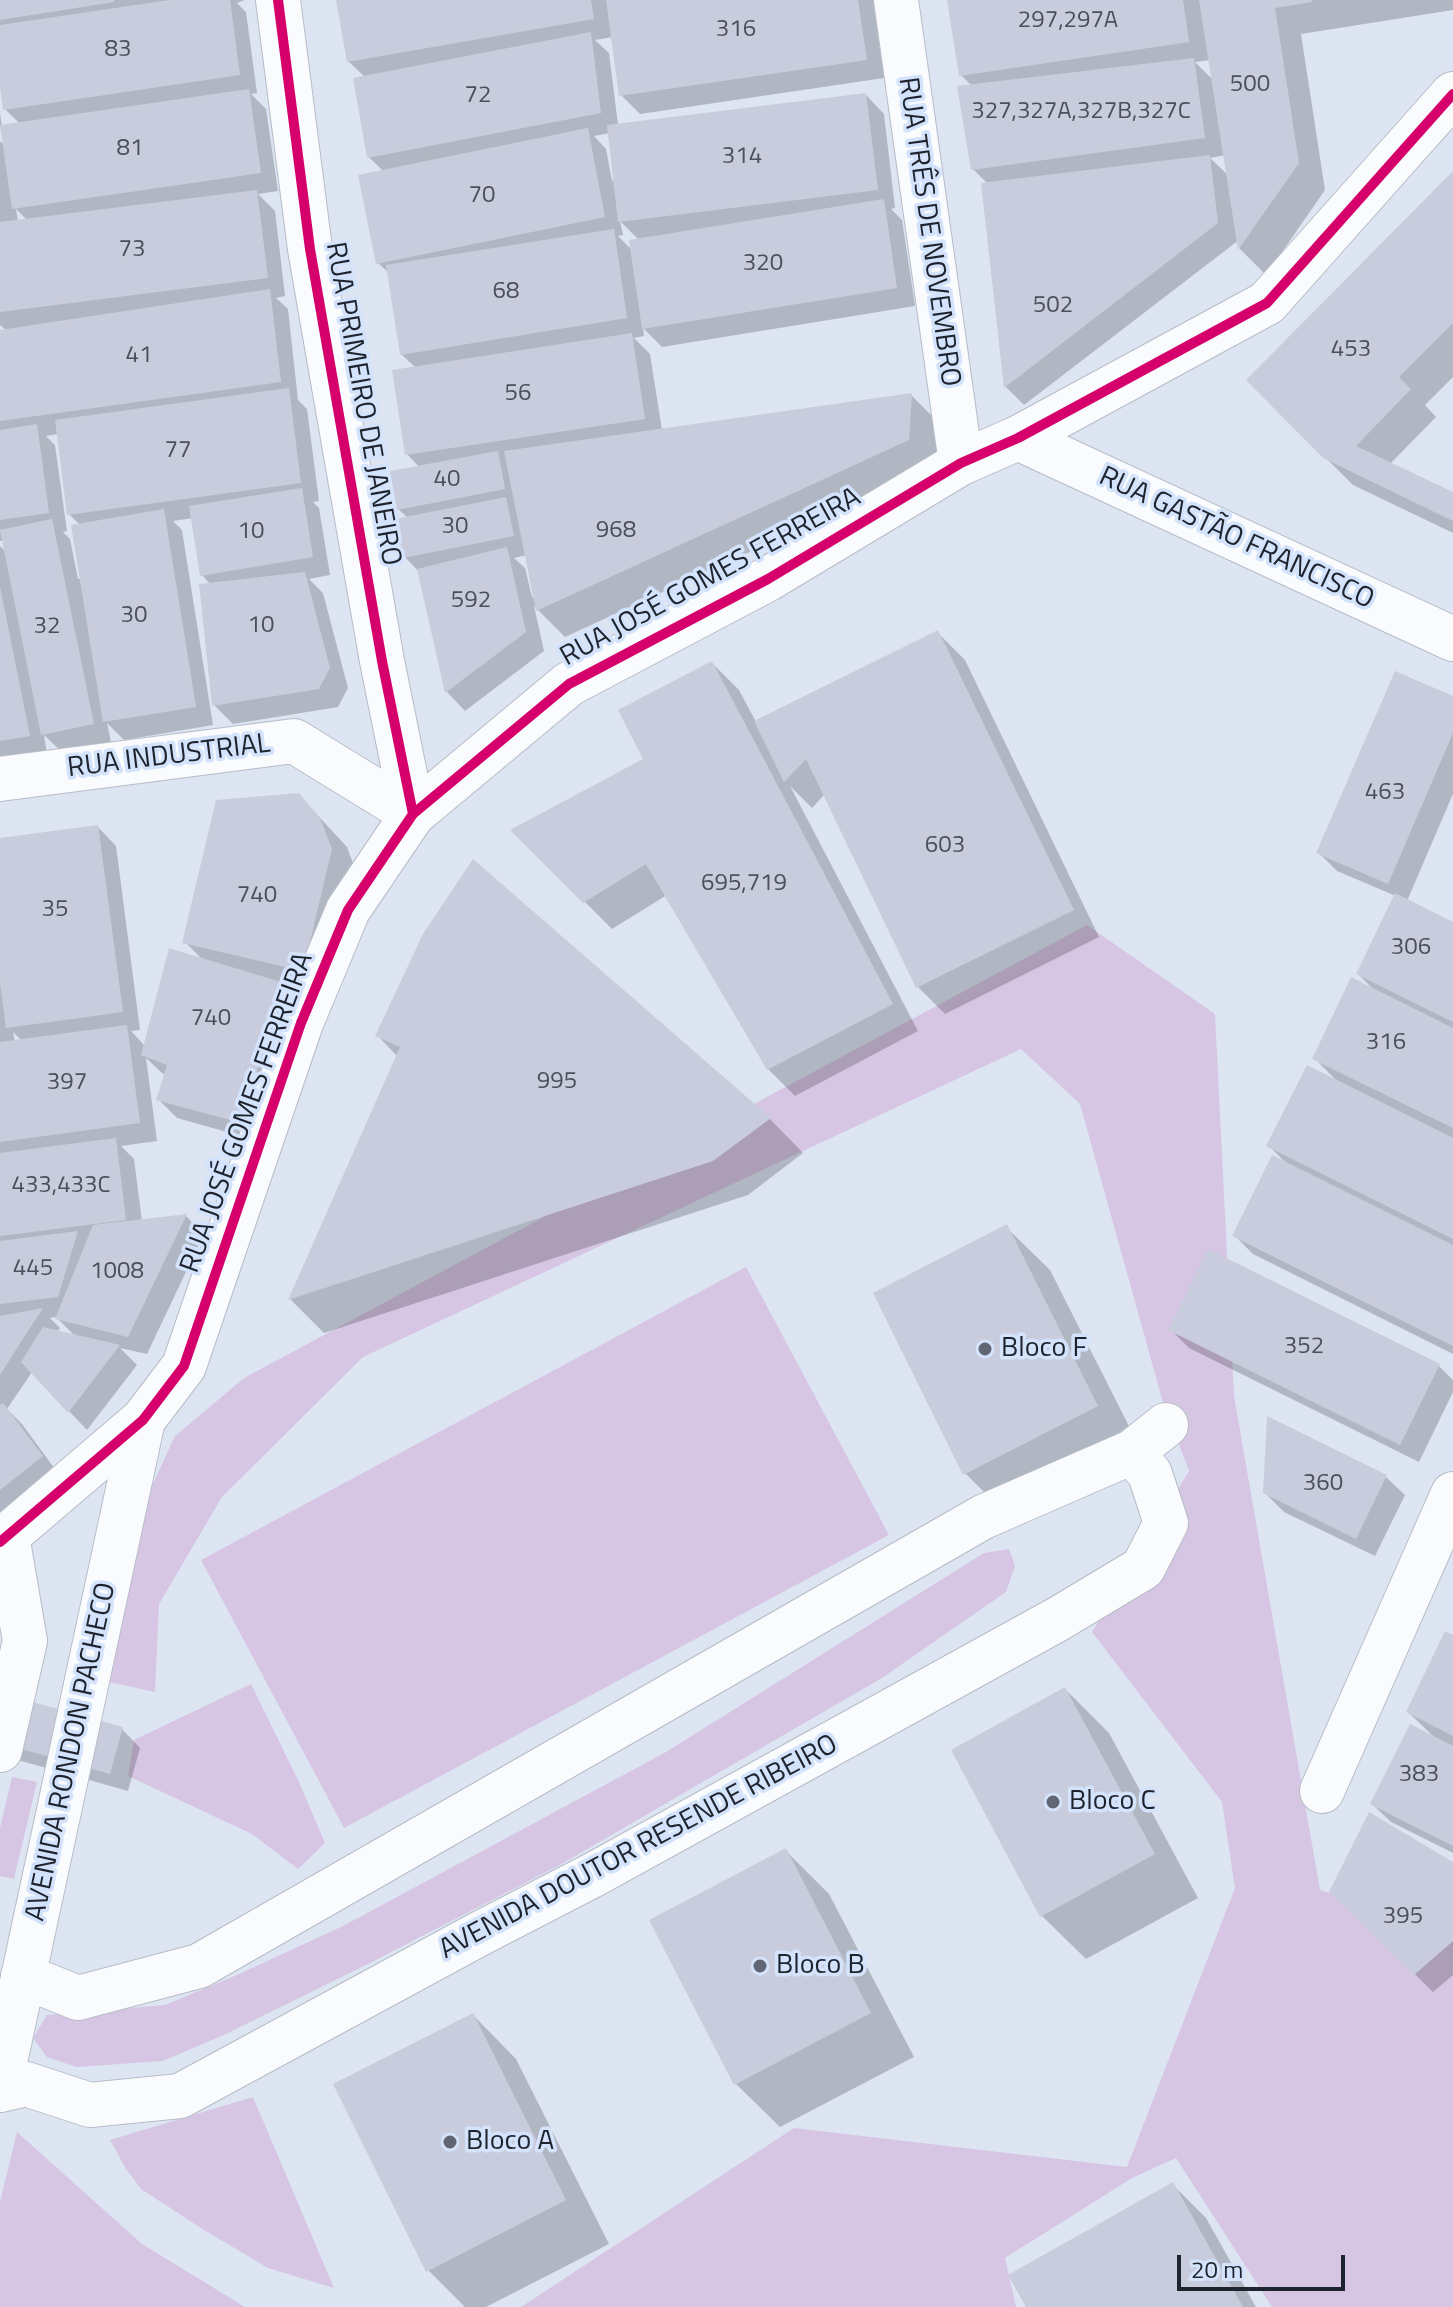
<!DOCTYPE html>
<meta charset="utf-8">
<style>
body{margin:0}
#map{position:relative;width:1453px;height:2307px;overflow:hidden;background:#dde5f3;font-family:"Titillium Web",sans-serif}
canvas{display:block}
.scale{position:absolute;left:1177px;top:2255px;width:168px;height:36px;box-sizing:border-box;border:4px solid #1e232d;border-top:0;padding-left:10px;font-size:24px;line-height:28px;white-space:nowrap;color:#1e232d;-webkit-text-stroke:6px #d4e3fc;paint-order:stroke}
</style>
<div id="map">
<canvas width="1453" height="2307"></canvas>
<div class="scale">20 m</div>
</div>
<script>
const ctx = document.querySelector('canvas').getContext('2d');
ctx.lineJoin = 'round';
function fill(path, color) { ctx.fillStyle = color; ctx.fill(path, 'evenodd'); }
const poly = rows => new Path2D(rows.map(r => 'M' + r).join(''));
function trace(path, color, width, dash) { ctx.strokeStyle = color; ctx.lineWidth = width; ctx.lineCap = dash ? 'butt' : 'round'; ctx.setLineDash(dash || []); ctx.stroke(path); }
function drawText(font, color, halo, rows, align = 'center') {
  ctx.font = font + ' "Titillium Web",sans-serif'; ctx.lineWidth = 7; ctx.setLineDash([]); ctx.textBaseline = 'middle'; ctx.strokeStyle = halo; ctx.fillStyle = color; for (const [text, x, y, turn = 0] of rows) {
    ctx.save(); ctx.translate(x, y); ctx.rotate((+turn || 0) * Math.PI / 180); ctx.textAlign = isNaN(turn) ? turn : align; if (halo) ctx.strokeText(text, 0, 0); ctx.fillText(text, 0, 0); ctx.restore();
  }
}
fill(poly([
 [1087,925,1215,1014,1234,1396,1320,1890,1453,1930,1453,2307,1272,2307,1176,2158,1132,2178,1005,2258,1016,2307,521,2307,794,2128,1127,2167,1235,1888,1222,1802,1092,1632,1189,1471,1162,1399,1080,1104,1021,1049,363,1357,222,1497,159,1604,155,1692,104,1681,133,1527,175,1436,244,1378],
 [746,1267,889,1535,344,1828,201,1560],
 [1009,1549,1015,1566,1006,1592,882,1678,558,1866,372,1962,226,2034,163,2061,76,2067,47,2057,33,2038,47,2015,165,2005,237,1975,343,1926,666,1752,984,1553],
 [251,1684,299,1782,325,1843,298,1869,252,1834,128,1776,134,1740],
 [12,1777,37,1782,14,1879,0,1876,0,1828],
 [253,2097,334,2288,268,2268,204,2230,141,2189,126,2169,110,2140],
 [17,2132,142,2244,245,2307,0,2307,0,2202]
]), '#d6c6e4');
fill(poly([
 [0,0,245,0,237,3,246,12,257,93,251,94,266,109,278,191,258,194,275,211,285,296,276,298,288,309,298,400,307,409,319,501,313,502,319,508,330,575,309,579,323,593,348,688,338,707,233,724,214,705,211,585,202,575,193,518,173,521,182,530,213,725,124,740,107,723,111,742,62,752,44,735,47,754,0,763,0,546,6,552,4,540,0,541,0,332,7,331,0,325,0,141,5,146,3,129,0,129,0,113,2,127,20,124,5,109,0,73,0,27,2,27,0,25],
 [16,209,27,220,18,222],
 [58,434,69,514,80,525,82,579,78,579,70,539,63,532,67,531,55,445,46,436],
 [338,0,873,0,884,78,640,114,621,95,613,37,595,40,609,53,618,125,866,95,884,114,895,208,891,209,902,220,915,306,662,347,643,328,644,336,634,338,650,354,662,430,911,395,938,422,935,467,565,637,534,606,544,651,465,711,447,692,419,572,405,557,408,518,398,509,420,468,407,454,416,368,401,354,389,273,378,263,384,172,369,157,366,78,348,61],
 [610,133,615,180,612,181,606,149,594,136],
 [620,221,639,240,632,250,618,236,623,235],
 [527,555,535,596,532,597,525,568,514,558],
 [950,0,1453,0,1453,10,1301,34,1325,190,1266,275,1240,249,1239,240,1024,405,1006,387,984,185,988,184,973,169,972,86,961,75],
 [1210,60,1214,81,1195,62],
 [1226,155,1229,176,1210,158],
 [1453,174,1453,377,1425,405,1436,417,1390,464,1453,495,1453,533,1353,485,1248,380],
 [938,633,965,660,1099,937,945,1014,918,987,825,794,812,808,790,786,918,1031,795,1096,768,1069,667,895,612,929,513,830,646,760,712,663,739,690,756,722],
 [1453,698,1453,794,1407,901,1453,924,1453,1354,1253,1254,1234,1235,1286,1163,1269,1146,1338,1082,1314,1058,1374,990,1358,974,1396,896,1337,871,1319,853],
 [299,795,347,847,358,877,330,997,285,986,301,1003,259,1141,177,1118,158,1099,166,1075,162,1073,146,1058,157,1141,121,1146,134,1159,142,1221,186,1216,204,1234,147,1354,120,1348,137,1365,87,1430,32,1372,7,1409,22,1424,60,1476,0,1523,0,840,98,827,116,846,140,1030,131,1031,145,1046,203,960,185,942],
 [13,1032,22,1041,15,1042],
 [56,1317,75,1336,57,1332,60,1328,50,1318],
 [473,862,770,1119,803,1153,748,1195,324,1333,291,1300,398,1057,378,1036],
 [1006,1227,1050,1270,1141,1450,1009,1517,965,1473],
 [1170,1329,1439,1366,1453,1380,1453,1392,1419,1462,1189,1348],
 [1269,1419,1386,1477,1405,1495,1375,1556,1284,1512,1265,1493],
 [1453,1637,1453,1853,1391,1822,1372,1804,1434,1737,1408,1712],
 [1065,1689,1109,1733,1198,1898,1086,1959,1042,1916],
 [0,1696,122,1729,140,1748,128,1791,0,1755],
 [785,1850,829,1894,914,2057,780,2127,736,2084],
 [1453,1865,1453,1975,1433,1992,1331,1892],
 [473,2015,516,2059,609,2244,486,2307,465,2307,428,2270],
 [1172,2184,1206,2218,1256,2307,1028,2307]
]), '#0003');
fill(poly([
 [0,0,114,0,114,2,0,20],
 [170,0,230,0,240,75,3,110,0,88,0,25],
 [336,0,591,0,594,19,347,62],
 [606,0,858,0,867,60,619,96],
 [947,0,1183,0,1189,42,959,76],
 [1199,0,1312,0,1312,2,1275,8,1299,163,1238,250],
 [591,32,601,113,367,158,353,78],
 [1194,58,1205,138,971,170,957,86],
 [249,89,261,173,12,209,0,125],
 [866,93,878,190,618,222,607,125],
 [588,128,605,217,376,264,358,175],
 [1210,155,1218,223,1004,388,981,183],
 [1453,171,1453,323,1399,377,1411,389,1356,446,1453,492,1453,521,1323,458,1246,380],
 [257,190,268,278,0,312,0,222],
 [884,199,897,288,642,329,629,240],
 [614,229,627,318,400,355,386,265],
 [270,289,281,382,0,421,0,330],
 [632,333,645,419,405,455,392,370],
 [289,388,301,483,67,515,55,420],
 [912,393,909,440,536,611,504,451],
 [37,424,49,513,0,520,0,430],
 [498,451,505,489,397,510,390,471],
 [302,488,313,557,200,576,189,506],
 [506,497,514,536,403,558,395,519],
 [164,509,196,707,103,722,71,525],
 [52,519,94,724,41,735,0,530],
 [507,547,526,632,445,693,417,569],
 [305,572,330,668,319,689,212,706,199,584],
 [0,587,30,736,0,741],
 [938,630,1074,910,916,988,806,759,784,782,754,721],
 [712,661,893,1004,767,1070,646,864,583,903,510,830,643,759,618,710],
 [1395,671,1453,696,1453,733,1388,884,1316,853],
 [299,793,320,818,332,849,303,971,182,943,216,800],
 [98,825,123,1012,6,1028,0,982,0,838],
 [473,859,771,1118,713,1161,288,1300,400,1047,375,1036,423,934],
 [1395,893,1453,922,1453,1022,1356,974],
 [169,948,284,983,241,1123,156,1100,167,1065,141,1055],
 [1351,977,1453,1028,1453,1128,1312,1059],
 [127,1025,140,1123,0,1142,0,1042],
 [1307,1065,1453,1138,1453,1239,1266,1146],
 [116,1138,126,1220,0,1236,0,1153],
 [1272,1155,1453,1245,1453,1346,1232,1236],
 [187,1214,128,1337,55,1319,93,1225],
 [1007,1224,1098,1406,963,1475,873,1293],
 [78,1231,58,1297,0,1304,0,1241],
 [1208,1249,1440,1364,1400,1445,1168,1330],
 [43,1308,24,1337,0,1375,0,1316],
 [43,1327,120,1345,68,1413,21,1362],
 [3,1403,43,1456,0,1490,0,1405],
 [1267,1416,1387,1475,1356,1539,1263,1493],
 [1445,1631,1453,1635,1453,1736,1406,1712],
 [1065,1687,1155,1854,1040,1917,951,1750],
 [0,1693,123,1727,110,1774,0,1743],
 [1410,1724,1453,1746,1453,1846,1370,1804],
 [1369,1812,1453,1862,1453,1941,1414,1975,1329,1892],
 [786,1848,871,2013,734,2085,649,1920],
 [473,2013,566,2200,426,2272,333,2084],
 [1173,2182,1243,2307,1026,2307,1008,2275]
]), '#c9ccdc');
const minor = poly([
 [278,0,310,249,382,661,413,814],
 [896,0,961,463],
 [1018,438,1453,639],
 [0,779,294,741,413,814],
 [0,1542,143,1420,184,1366,301,1023,348,910,413,814,569,684,768,579,961,463,1018,438,1267,303,1453,94],
 [0,1750,25,1641,7,1536],
 [1322,1791,1453,1494],
 [23,1976,78,1998,199,1966,983,1517,1132,1452,1166,1425],
 [0,2085,143,1420],
 [0,2090,26,2084,90,2105,180,2096,479,1934,593,1875,1058,1619,1143,1568,1166,1523,1150,1474,1132,1452]
]);
trace(minor, '#b6bcc7', 46);
trace(minor, '#fafbfd', 44);
trace(poly([
 [278,0,310,249,382,661,413,814],
 [0,1542,143,1420,184,1366,301,1023,348,910,413,814,569,684,768,579,961,463,1018,438,1267,303,1453,94]
]), '#d6006c', 10);
for (const [x, y, r, color] of [
 [985,1349,8,"#616772"],
 [1053,1802,8,"#616772"],
 [760,1966,8,"#616772"],
 [450,2142,8,"#616772"]
]) { const dot = new Path2D(); dot.arc(x, y, r, 0, 2 * Math.PI); ctx.fillStyle = color; ctx.fill(dot); trace(dot, '#d4e3fc', 3); }
drawText('24px', '#4a4f5a', null, [
 ["297,297A",1068,21],
 ["316",736,30],
 ["83",118,50],
 ["500",1250,85],
 ["72",478,96],
 ["327,327A,327B,327C",1081,112],
 ["81",130,149],
 ["314",742,157],
 ["70",482,196],
 ["73",132,250],
 ["320",763,264],
 ["68",506,292],
 ["502",1053,306],
 ["453",1351,350],
 ["41",139,356],
 ["56",518,394],
 ["77",178,451],
 ["40",447,480],
 ["30",455,527],
 ["968",616,531],
 ["10",251,532],
 ["592",471,601],
 ["30",134,616],
 ["10",261,626],
 ["32",47,627],
 ["463",1385,793],
 ["603",945,846],
 ["695,719",744,884],
 ["740",257,896],
 ["35",55,910],
 ["306",1411,948],
 ["740",211,1019],
 ["316",1386,1043],
 ["995",557,1082],
 ["397",67,1083],
 ["433,433C",61,1186],
 ["445",33,1269],
 ["1008",117,1272],
 ["352",1304,1347],
 ["360",1323,1484],
 ["383",1419,1775],
 ["395",1403,1917]
]);
drawText('28px', '#1e232d', '#d4e3fc', [
 ["RUA TRÊS DE NOVEMBRO",928,232,82],
 ["RUA PRIMEIRO DE JANEIRO",362,404,80],
 ["RUA GASTÃO FRANCISCO",1236,539,25],
 ["RUA JOSÉ GOMES FERREIRA",711,578,-29],
 ["RUA INDUSTRIAL",169,757,-7],
 ["RUA JOSÉ GOMES FERREIRA",248,1113,-70],
 ["AVENIDA RONDON PACHECO",72,1752,-78],
 ["AVENIDA DOUTOR RESENDE RIBEIRO",639,1848,-28]
]);
drawText('28px', '#1e232d', '#d4e3fc', [
 ["Bloco F",1001,1349],
 ["Bloco C",1069,1802],
 ["Bloco B",776,1966],
 ["Bloco A",466,2142]
], 'left');
</script>
